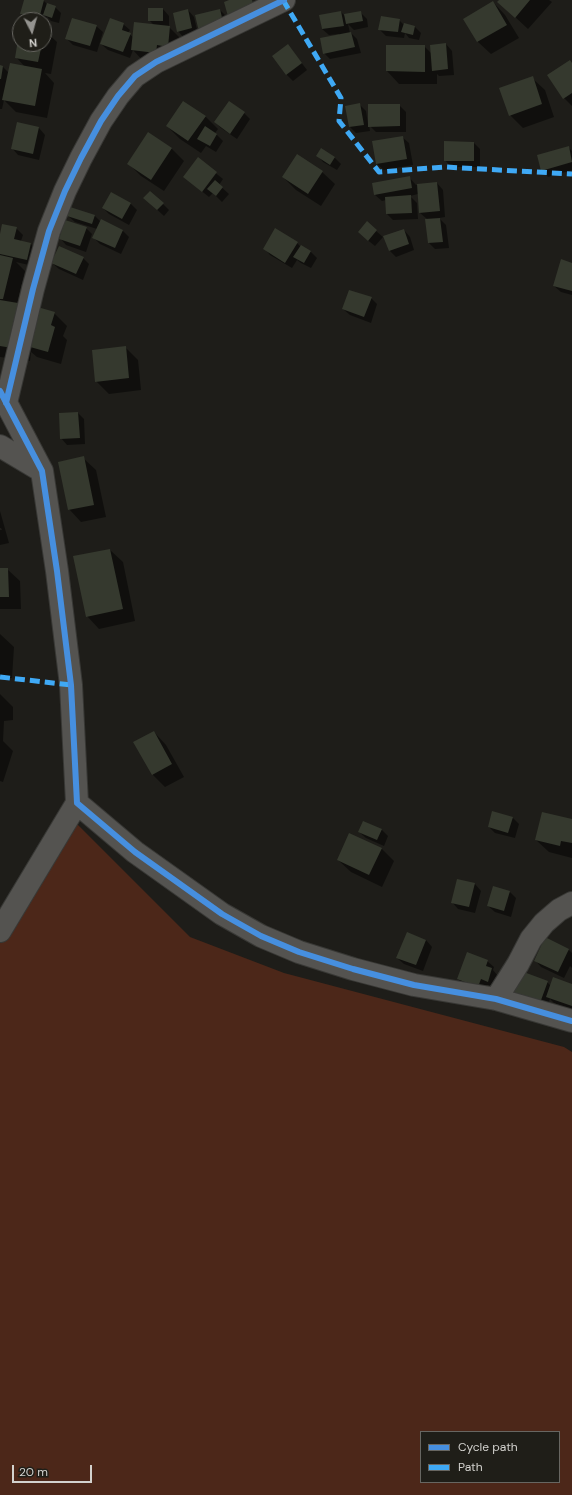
<!DOCTYPE html>
<style>
body{margin:0}
#map{position:relative;width:572px;height:1495px;overflow:hidden;background:#1e1d19;font-family:"DM Sans",sans-serif}
canvas{display:block}
.legend{position:absolute;left:420px;top:1431px;width:140px;height:52px;box-sizing:border-box;background:#1f1e18;border:1px solid #676661;margin:0;padding:5px 7px;list-style:none;font-size:12px;color:#d3d2ce}
.legend li{display:flex;align-items:center;gap:8px;height:20px}
.legend b{width:20px;border:1px solid #676661}
.north{position:absolute;left:12px;top:12px;width:40px;height:40px;box-sizing:border-box;background:#1f1e18;border:1px solid #676661;border-radius:50%;rotate:174deg;font-size:11px;font-weight:700;line-height:16px;text-align:center;color:#d3d2ce}
.north::after{content:'';display:block;margin:auto;width:14px;height:18px;background:#94938f;clip-path:polygon(50% 0,100% 100%,50% 72%,0 100%)}
.scale{position:absolute;left:12px;top:1465px;width:80px;height:18px;box-sizing:border-box;border:2px solid #d3d2ce;border-top:0;padding-left:5px;font-size:12px;line-height:14px;white-space:nowrap;color:#d3d2ce;-webkit-text-stroke:3px #1f1e18;paint-order:stroke}
</style>
<div id="map">
<canvas width="572" height="1495"></canvas>
<ul class="legend">
<li><b style="height:5px;background:#468fdf"></b>Cycle path</li>
<li><b style="height:5px;background:#3fa9f5"></b>Path</li>
</ul>
<div class="north">N</div>
<div class="scale">20 m</div>
</div>
<script>
const ctx = document.querySelector('canvas').getContext('2d');
ctx.lineJoin = 'round';
function fill(path, color) { ctx.fillStyle = color; ctx.fill(path, 'evenodd'); }
const poly = rows => new Path2D(rows.map(r => 'M' + r).join(''));
function trace(path, color, width, dash) { ctx.strokeStyle = color; ctx.lineWidth = width; ctx.lineCap = dash ? 'butt' : 'round'; ctx.setLineDash(dash || []); ctx.stroke(path); }
fill(poly([
 [75,822,190,937,284,973,564,1047,572,1052,572,1495,0,1495,0,925],
 [421,1432,559,1432,559,1482,421,1482]
]), '#4c2719');
fill(poly([
 [25,0,43,0,48,5,55,7,61,13,59,23,51,21,47,17,45,24,44,20,27,20,21,14],
 [500,0,549,0,552,2,528,29,499,2],
 [493,2,505,15,519,38,491,54,478,42,464,19],
 [149,9,163,9,169,16,169,27,182,40,144,62,133,50,130,58,108,50,101,44,123,24,130,30,128,33,133,37,154,25,149,20],
 [188,10,194,17,198,34,184,38,178,31],
 [220,10,226,16,206,38],
 [341,12,346,17,360,12,367,19,368,27,354,30,348,24,350,33,351,33,357,39,361,53,330,59,324,53,339,35,339,34,329,35,322,29,320,16],
 [399,20,403,24,415,27,421,33,419,40,409,38,405,33,404,38,386,36,380,30],
 [96,26,103,32,97,52,73,45,66,38],
 [44,30,57,42,51,74,45,73,54,83,47,118,16,112,4,100,2,109,0,109,0,66,3,67,9,73,25,67,16,57,20,34,20,44,44,44],
 [446,44,452,51,454,75,439,76,437,74,437,84,399,84,387,71,387,46,424,46,432,54],
 [288,45,307,70,293,81,286,74],
 [572,64,572,106,564,98],
 [532,78,545,90,554,117,523,128,510,115],
 [360,105,366,111,368,124,399,105,406,112,406,132,376,132,369,125,370,131,356,133,350,127],
 [244,113,250,119,237,139,221,128,215,122],
 [205,116,218,129,215,133,223,141,216,152,206,146,201,153,180,139,167,126],
 [18,123,39,128,45,135,39,160,18,155,12,148],
 [402,137,409,143,413,165,384,170,377,164,373,142],
 [474,143,480,149,480,167,451,167,445,160],
 [568,147,572,151,572,170,548,177,542,170],
 [171,148,184,161,164,191,141,176,129,164],
 [321,149,335,158,341,164,337,170,323,162,317,155],
 [198,159,223,179,219,185,229,194,222,202,213,193,209,197,184,177],
 [322,172,335,184,321,206,296,190,283,177],
 [409,177,416,185,437,183,443,190,445,217,439,218,446,225,449,248,435,249,429,243,427,219,420,213,418,194,410,196,417,203,418,219,393,220,387,214,386,200,382,201,375,195],
 [112,193,131,204,137,210,129,225,109,214,103,208],
 [151,204,163,204,169,210,164,216],
 [68,216,95,216,101,222,101,221,123,231,129,237,121,254,100,244,93,237,97,229,75,222],
 [16,228,23,235,21,241,31,244,37,250,33,266,16,262,25,271,17,304,54,313,67,326,63,336,67,340,61,364,37,357,31,352,30,361,0,357,0,238],
 [86,228,92,234,86,252,66,245,60,238],
 [404,230,410,237,414,250,396,257,389,250],
 [376,231,383,237,375,246,365,238],
 [297,243,301,247,310,251,317,258,311,268,301,263,297,260,292,268,270,255,264,248],
 [83,258,89,264,83,280,59,269,52,263],
 [572,264,572,295,561,292,554,286],
 [371,298,377,304,371,323,350,315,343,309],
 [125,347,138,360,141,390,109,394,96,381],
 [78,413,84,419,85,444,67,445,61,438],
 [83,458,96,470,106,517,81,522,69,509],
 [0,511,9,543,0,545,0,530,2,530,1,528,0,528],
 [110,550,123,562,135,621,99,629,87,616],
 [0,569,7,569,20,581,21,609,0,609],
 [0,634,14,647,12,678,0,678],
 [0,694,13,707,13,720,4,721,3,741,13,751,3,782,0,781],
 [154,732,166,745,184,777,165,787,153,775,134,743],
 [513,818,519,824,515,838,495,833,489,827],
 [572,820,572,858,549,852,536,840],
 [364,822,382,830,388,836,384,846,366,838,359,832],
 [382,849,394,861,382,887,351,872,338,860],
 [475,884,481,891,475,913,458,909,452,902],
 [510,892,516,898,511,917,495,912,488,906],
 [426,940,432,947,423,971,404,964,397,958],
 [569,950,572,953,572,968,570,966,564,978,541,967,535,960],
 [487,961,494,967,493,970,498,976,494,987,487,985,484,992,464,985,458,979],
 [547,982,551,986,572,985,572,1010,554,1003,550,999,546,1008,521,999]
]), '#0007');
fill(poly([
 [24,0,44,0,39,19,20,14],
 [229,0,252,0,256,13,229,20,224,2],
 [499,0,530,0,515,18,497,2],
 [493,1,507,25,477,42,463,19],
 [47,3,56,6,52,18,43,15],
 [148,8,163,8,163,21,148,21],
 [188,9,192,28,177,32,173,13],
 [220,9,224,26,199,32,195,15],
 [341,11,344,26,322,29,319,15],
 [361,11,363,21,346,24,344,14],
 [381,16,400,19,398,32,378,30],
 [72,18,97,25,90,46,65,39],
 [110,18,124,23,122,30,131,33,123,52,100,44],
 [134,22,170,26,168,47,157,45,156,53,131,50],
 [404,23,415,26,413,35,401,32],
 [351,32,355,47,323,54,320,38],
 [19,33,20,44,42,44,38,62,15,58],
 [446,43,448,69,432,71,430,45],
 [288,44,302,63,286,75,272,56],
 [386,45,425,45,425,72,386,71],
 [570,60,572,63,572,93,563,99,547,75],
 [10,63,42,69,35,106,2,100],
 [0,65,3,66,1,79,0,79],
 [533,76,542,104,509,116,499,88],
 [183,101,206,116,188,141,166,126],
 [229,101,245,112,230,134,214,122],
 [360,103,364,125,349,127,345,106],
 [368,104,400,104,400,126,368,127],
 [17,122,39,127,33,154,11,149],
 [205,126,217,134,210,146,197,139],
 [148,132,172,148,151,180,127,164],
 [403,136,407,159,376,164,372,141],
 [444,141,474,142,474,161,444,161],
 [569,146,572,162,541,171,537,155],
 [321,148,335,157,330,165,316,156],
 [297,154,323,171,308,194,282,177],
 [198,157,217,172,202,192,183,177],
 [410,176,412,188,374,195,372,183],
 [215,180,223,187,216,196,207,189],
 [437,182,440,211,419,213,417,184],
 [150,191,164,203,157,210,143,198],
 [111,192,131,203,122,219,102,208],
 [411,195,412,213,386,214,385,197],
 [70,207,95,215,92,224,67,216],
 [440,218,443,242,428,243,425,219],
 [101,219,123,230,115,248,92,238],
 [65,220,87,227,80,246,59,239],
 [367,221,377,230,368,241,358,232],
 [2,224,17,227,14,239,31,243,27,260,0,254,0,234],
 [275,228,298,242,285,263,263,249],
 [404,229,409,244,389,251,383,236],
 [301,245,311,251,304,263,293,257],
 [59,246,84,257,76,274,51,263],
 [0,255,13,258,3,299,0,299],
 [561,259,572,263,572,291,553,286],
 [349,290,372,297,364,317,342,309],
 [0,300,24,304,18,349,0,346],
 [34,306,55,312,51,325,55,327,48,352,23,345],
 [126,346,129,378,95,382,92,350],
 [78,412,80,438,60,439,59,413],
 [84,456,94,505,68,510,58,462],
 [110,549,123,609,86,617,73,556],
 [0,568,8,568,9,597,0,597],
 [154,731,172,764,152,775,133,742],
 [492,811,513,817,508,833,488,827],
 [542,812,572,819,572,843,561,841,560,846,535,840],
 [363,821,382,829,377,840,358,832],
 [349,833,382,848,369,875,337,860],
 [457,879,475,883,469,907,451,903],
 [493,886,510,891,504,911,487,906],
 [407,932,426,940,416,965,396,958],
 [545,937,569,949,558,972,534,961],
 [467,952,488,960,486,966,492,968,488,982,481,979,478,987,457,979],
 [521,971,548,981,540,1003,513,993],
 [553,977,572,984,572,1006,546,997]
]), '#35392e');
const minor = poly([
 [0,391,42,471,57,571,71,685,77,803,135,852,222,914,261,936,299,952,353,969,414,985,496,999,572,1021],
 [6,403,33,289,49,231,65,191,81,158,101,121,118,96,135,76,156,62,284,0],
 [0,446,42,471],
 [0,931,77,803],
 [496,999,518,964,531,939,544,923,559,910,572,903]
]);
trace(minor, '#383835', 24);
trace(minor, '#545350', 22);
trace(poly([
 [283,0,341,98,339,121,379,172,445,167,572,174],
 [0,677,71,685]
]), '#3fa9f5', 5, [10, 5]);
trace(poly([
 [0,391,42,471,57,571,71,685,77,803,135,852,222,914,261,936,299,952,353,969,414,985,496,999,572,1021],
 [6,403,33,289,49,231,65,191,81,158,101,121,118,96,135,76,156,62,284,0]
]), '#468fdf', 6);
</script>
